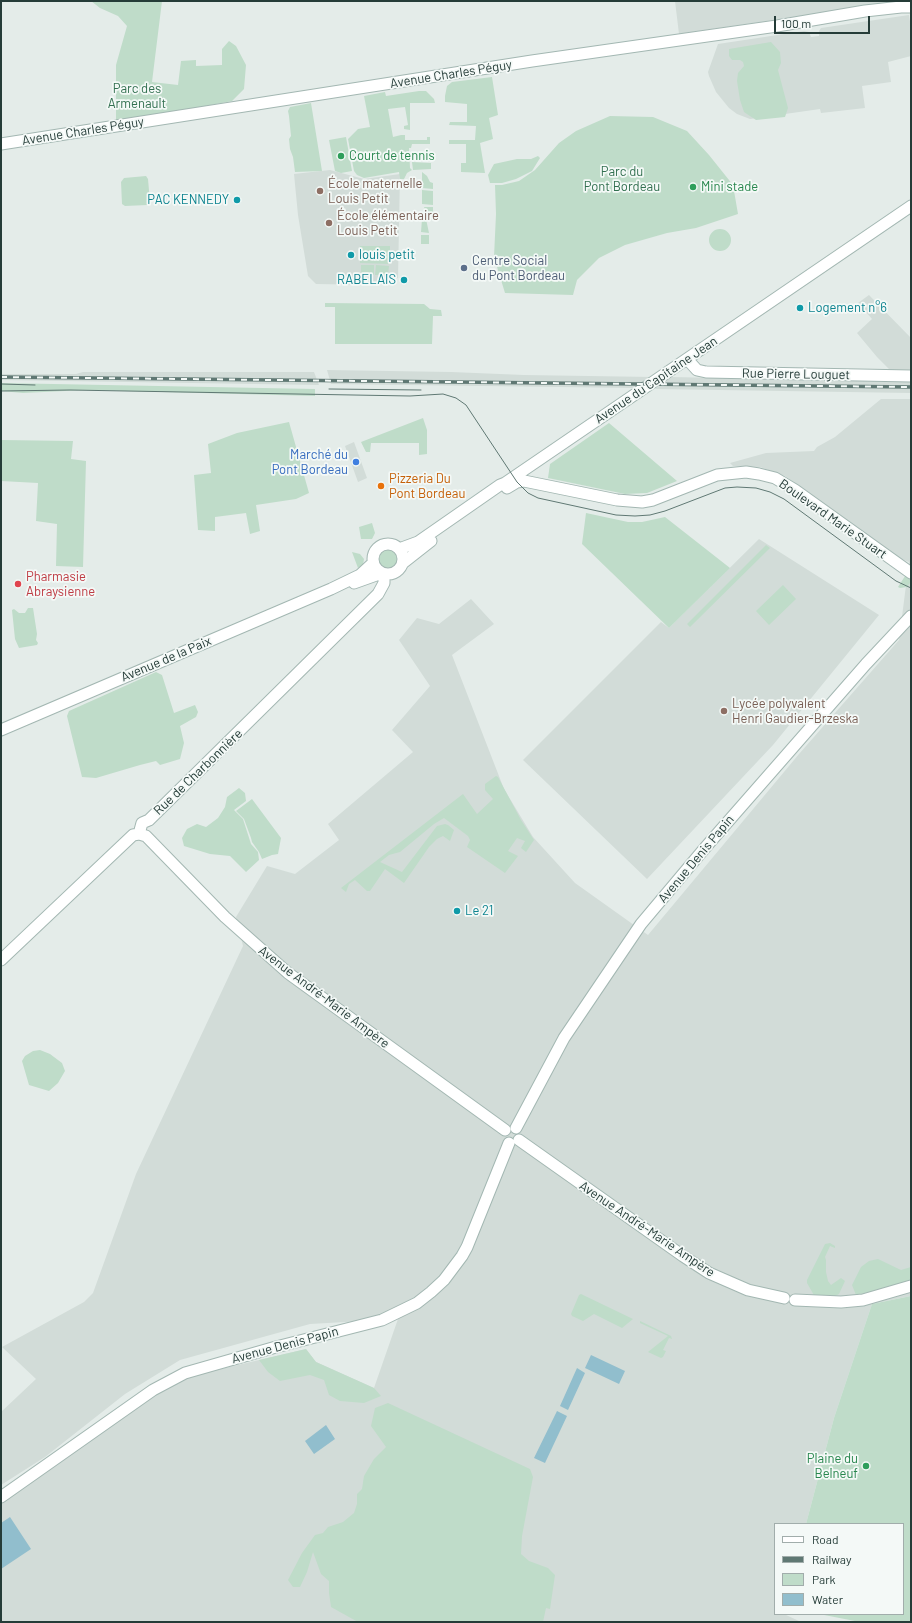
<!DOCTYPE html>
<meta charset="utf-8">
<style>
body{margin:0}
#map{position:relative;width:912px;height:1623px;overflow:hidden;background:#e4ece9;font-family:Barlow,sans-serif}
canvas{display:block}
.frame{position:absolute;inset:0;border:2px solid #253c38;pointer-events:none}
.legend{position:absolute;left:774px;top:1523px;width:130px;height:92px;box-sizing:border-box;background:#f4f9f7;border:1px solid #a1adab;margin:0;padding:5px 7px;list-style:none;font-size:12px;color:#253c38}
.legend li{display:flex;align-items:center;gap:8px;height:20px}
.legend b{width:20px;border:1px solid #a1adab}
.scale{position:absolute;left:774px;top:16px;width:96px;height:18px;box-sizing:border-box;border:2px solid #253c38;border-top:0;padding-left:5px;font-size:12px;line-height:14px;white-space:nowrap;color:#253c38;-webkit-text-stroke:3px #f4f9f7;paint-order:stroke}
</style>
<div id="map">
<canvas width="912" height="1623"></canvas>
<div class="frame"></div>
<ul class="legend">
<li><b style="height:5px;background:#fff"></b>Road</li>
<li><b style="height:5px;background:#5f7873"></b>Railway</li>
<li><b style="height:11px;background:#bfdcc9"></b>Park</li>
<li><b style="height:11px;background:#91becd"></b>Water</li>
</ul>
<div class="scale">100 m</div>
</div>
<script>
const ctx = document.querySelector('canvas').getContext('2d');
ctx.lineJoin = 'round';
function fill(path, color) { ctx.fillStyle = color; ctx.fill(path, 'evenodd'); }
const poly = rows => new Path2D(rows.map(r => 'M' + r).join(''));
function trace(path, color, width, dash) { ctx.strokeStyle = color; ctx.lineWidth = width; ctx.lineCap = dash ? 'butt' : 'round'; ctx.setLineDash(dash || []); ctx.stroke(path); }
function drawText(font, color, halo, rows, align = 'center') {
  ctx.font = font + ' Barlow,sans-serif'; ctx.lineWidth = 3.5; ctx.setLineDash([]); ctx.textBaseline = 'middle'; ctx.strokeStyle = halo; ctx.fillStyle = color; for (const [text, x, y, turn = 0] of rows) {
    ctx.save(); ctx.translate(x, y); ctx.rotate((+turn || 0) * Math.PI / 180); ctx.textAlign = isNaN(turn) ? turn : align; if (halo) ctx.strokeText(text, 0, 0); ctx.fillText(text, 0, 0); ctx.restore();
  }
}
fill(poly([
 [675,1,888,1,888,3,679,34],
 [909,15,911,28,911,56,888,62,891,82,862,86,865,108,821,113,820,109,750,119,737,114,729,108,716,92,709,76,708,72,718,44,804,31,809,32,811,37,819,36,819,31,821,28],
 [330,170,364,179,400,174,398,278,376,285,316,284,308,276,298,215,294,174],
 [869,295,911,338,911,371,892,372,877,357,857,333,872,319,858,303],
 [327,370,451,372,524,375,653,377,636,388,331,384],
 [83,372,314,372,319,385,1,380,1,374,76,374],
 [671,377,911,382,911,393,655,389],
 [881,399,911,399,911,1296,872,1304,834,1418,806,1524,775,1524,775,1614,784,1614,801,1622,1,1622,1,1502,164,1387,191,1376,306,1349,316,1362,374,1388,398,1319,310,1324,180,1360,125,1394,45,1457,1,1485,1,1412,36,1379,2,1347,84,1302,93,1293,136,1174,243,946,236,917,267,866,295,874,339,840,328,824,413,752,392,730,430,686,399,640,417,618,439,624,471,599,494,624,452,655,504,789,533,837,575,883,648,935,799,754,899,640,909,562,899,558,785,476,760,467,733,466,730,463,766,453,814,451,817,447,835,437],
 [354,442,367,478,358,482,345,446],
 [759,539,879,615,773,745,647,879,523,760,661,622,669,628]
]), '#d2dcd8');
fill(poly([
 [91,1,162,1,152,82,178,85,181,61,196,60,196,66,222,65,222,49,229,41,236,46,246,65,244,89,232,101,153,116,116,120,116,65,127,26,118,16,100,8],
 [771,42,780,52,781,63,778,70,788,108,785,117,756,120,744,112,740,100,737,81,738,73,744,66,743,62,740,60,732,60,729,56,729,49],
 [492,77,498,115,489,118,493,139,480,143,485,173,461,172,461,163,466,163,466,144,449,144,449,140,475,140,476,126,449,125,450,122,467,122,467,104,445,102,445,96,447,86,452,82],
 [419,91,426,91,434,99,435,103,410,103,410,130,404,129,404,126,408,125,405,107,388,109,393,137,401,135,405,135,405,140,427,140,427,137,430,137,430,144,412,144,411,148,409,148,410,168,412,170,407,173,404,179,400,179,399,172,364,178,357,175,354,171,348,139,358,129,370,127,364,96,385,92,386,96],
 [311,103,322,171,295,172,293,157,290,149,289,139,291,136,289,116,288,111,290,107],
 [610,116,653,117,687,131,709,155,733,185,738,214,696,228,667,233,625,245,599,258,577,280,573,295,505,293,494,257,496,214,495,185,502,185,519,181,535,170,559,143,576,131],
 [346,137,352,171,341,173,335,171,329,140],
 [538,156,540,158,532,171,516,179,502,183,490,183,488,175,494,164,517,159,531,159],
 [412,162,431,163,431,169,413,170],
 [422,172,427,176,430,182,433,183,433,189,422,188],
 [146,176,148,179,150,202,147,205,125,206,122,204,121,182,124,178],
 [422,190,433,191,433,205,422,204],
 [424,207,433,207,433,217,428,217],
 [422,219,426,219,429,233,421,232],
 '709 240a11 11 0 1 1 22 0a11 11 0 1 1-22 0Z',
 [421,235,429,235,429,244,421,244],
 [360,246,390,246,390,264,360,263],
 [361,265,374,265,374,275,361,275],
 [376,265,389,266,388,275,375,275],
 [325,303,424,304,430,309,441,310,442,316,433,316,432,344,335,344,335,307,325,307],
 [1,383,315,389,315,396,86,390,23,393,1,391],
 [423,418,427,430,427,454,419,455,419,443,371,443,370,452,366,452,361,442],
 [289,422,309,493,296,499,256,505,260,531,250,534,246,513,215,517,215,531,198,530,194,475,211,473,208,444,237,433],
 [609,423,677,481,647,493,625,494,548,478,550,464],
 [1,440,73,441,71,459,86,461,83,567,56,566,57,524,36,521,38,483,1,481],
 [586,513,628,522,642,522,665,517,730,568,669,628,582,544],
 [372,523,375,533,372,539,361,539,359,527],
 [766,545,770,548,690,627,687,624],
 '379 559a10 10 0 1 1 20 0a10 10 0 1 1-20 0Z',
 [352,552,360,554,364,559,363,565,358,568],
 [907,573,910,577,910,583,907,587,900,588,898,587],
 [783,585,796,599,769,625,756,611],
 [28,608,33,608,37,634,36,640,38,643,37,645,19,648,15,639,12,610,14,609,19,613,25,613],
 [156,672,162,675,174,713,195,705,198,712,196,717,180,726,184,743,180,759,160,765,156,761,140,765,96,778,82,777,67,716,69,711],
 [496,776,498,777,521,820,534,840,526,852,521,848,525,841,517,838,508,851,518,856,505,873,467,847,470,840,468,836,444,818,434,824,400,852,389,855,380,862,402,872,437,826,445,824,448,825,454,830,450,841,443,836,437,839,429,847,404,883,385,869,370,891,367,891,355,880,349,884,346,892,341,888,463,794,477,814,493,799,485,790,485,784],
 [239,788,245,793,246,801,234,810,243,819,251,844,258,852,259,860,246,872,230,856,210,854,184,846,182,838,187,829,197,824,206,827,218,818,225,807,227,797],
 [252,799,281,838,278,854,272,855,262,859,259,852,252,842,251,838,244,819,236,811],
 [40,1050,50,1054,62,1063,65,1071,58,1083,49,1091,29,1085,22,1061,25,1056,33,1051],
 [830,1243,835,1246,835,1248,830,1246,825,1257,826,1260,826,1272,828,1281,831,1285,841,1278,845,1281,839,1294,835,1296,815,1297,807,1283,807,1280,825,1244],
 [878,1259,901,1270,911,1267,911,1281,856,1295,852,1285,861,1267,869,1261],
 [581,1294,633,1319,622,1328,594,1314,583,1321,572,1316,571,1314,579,1295],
 [911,1296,911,1622,860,1622,819,1614,903,1614,903,1524,806,1524,834,1418,872,1304],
 [640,1321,671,1336,672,1339,669,1338,663,1350,666,1351,663,1357,661,1358,648,1352,668,1336,640,1323],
 [306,1349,316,1362,374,1388,381,1396,364,1403,340,1401,329,1395,324,1380,310,1375,280,1381,268,1372,259,1360],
 [388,1403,530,1469,533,1477,522,1536,521,1554,529,1561,548,1568,555,1575,550,1609,546,1608,543,1622,358,1622,331,1607,329,1593,329,1581,321,1574,313,1552,307,1572,300,1587,293,1587,288,1580,302,1553,315,1535,323,1533,328,1527,343,1522,354,1513,357,1504,357,1494,362,1489,364,1476,374,1459,386,1447,371,1426,375,1408]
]), '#bfdcc9');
fill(poly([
 [591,1355,625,1371,619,1384,585,1368],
 [577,1368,585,1373,568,1410,560,1406],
 [557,1411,567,1416,545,1463,534,1458],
 [326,1425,335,1439,314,1454,305,1441],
 [10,1517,31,1549,1,1569,1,1523]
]), '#91becd');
const secondary = poly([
 [1,144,532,61,777,26,865,11,901,7,911,7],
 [687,359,697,370,706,372,911,376],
 [507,488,517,482,524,481,617,500,642,502,653,500,717,475,746,472,759,474,775,478,795,490,911,573],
 '373 559a15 15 0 1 1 30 0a15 15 0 1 1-30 0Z',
 [399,549,418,542,500,485,505,483,911,206],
 [403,563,431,541],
 [354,583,382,573],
 [1,730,331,589,360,575,373,563],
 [139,834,142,823,149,820,378,594,384,583,384,574],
 [1,960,133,835,139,834,146,836,225,917,288,973,505,1130],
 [516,1128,564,1038,641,924,704,849,866,664,911,616],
 [519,1140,683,1256,709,1273,748,1290,784,1298],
 [795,1300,841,1302,863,1300,911,1286],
 [1,1497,153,1390,185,1373,276,1347,382,1320,417,1303,431,1292,444,1280,462,1256,467,1247,509,1143]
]);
trace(secondary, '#a3b7b2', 13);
trace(secondary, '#fff', 11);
trace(poly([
 [1,384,35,385],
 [329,389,421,390],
 [1,391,70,390,410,396,443,394,456,398,466,405,517,482,528,493,538,498,616,515,635,516,650,515,665,511,725,488,737,487,756,488,770,492,784,499,896,581,911,588]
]), '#5f7873', 1);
const rail = poly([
 [1,377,911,387]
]);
trace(rail, '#5f7873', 3.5);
trace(rail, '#f4f9f7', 2, [6]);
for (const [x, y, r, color] of [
 [341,156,4,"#2e9e5b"],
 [693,187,4,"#2e9e5b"],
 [320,191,4,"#8d6e63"],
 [237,200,4,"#0f9aa8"],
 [329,223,4,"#8d6e63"],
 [351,255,4,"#0f9aa8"],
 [464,268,4,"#5c6f8a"],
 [404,280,4,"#0f9aa8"],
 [800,308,4,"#0f9aa8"],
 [356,462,4,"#3f7fe0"],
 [381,486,4,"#e8710a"],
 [18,584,4,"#e0444e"],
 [724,711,4,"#8d6e63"],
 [457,911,4,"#0f9aa8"],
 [866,1466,4,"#2e9e5b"]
]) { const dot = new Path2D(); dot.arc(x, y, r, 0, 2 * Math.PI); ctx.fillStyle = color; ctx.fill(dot); trace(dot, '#f4f9f7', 1.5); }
drawText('13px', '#253c38', '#f4f9f7', [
 ["Avenue Charles Péguy",451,74,-9],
 ["Avenue Charles Péguy",83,131,-9],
 ["Rue Pierre Louguet",796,374,1],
 ["Avenue du Capitaine Jean",656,380,-34],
 ["Boulevard Marie Stuart",833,519,35],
 ["Avenue de la Paix",166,659,-23],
 ["Rue de Charbonnière",198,772,-44],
 ["Avenue Denis Papin",696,859,-50],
 ["Avenue André-Marie Ampère",324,997,37],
 ["Avenue André-Marie Ampère",647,1229,34],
 ["Avenue Denis Papin",285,1345,-15]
]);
drawText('13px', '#327050', '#f4f9f7', [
 ["Parc des",137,89],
 ["Armenault",137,104],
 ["Parc du",622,172],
 ["Pont Bordeau",622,187]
]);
drawText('13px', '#27864d', '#f4f9f7', [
 ["Court de tennis",349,156],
 ["Mini stade",701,187],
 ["Plaine du",858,1459,"right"],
 ["Belneuf",858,1474,"right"]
], 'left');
drawText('13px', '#785e54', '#f4f9f7', [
 ["École maternelle",328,184],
 ["Louis Petit",328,199],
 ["École élémentaire",337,216],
 ["Louis Petit",337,231],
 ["Lycée polyvalent",732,704],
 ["Henri Gaudier-Brzeska",732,719]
], 'left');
drawText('13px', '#0d838f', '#f4f9f7', [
 ["PAC KENNEDY",229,200,"right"],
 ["louis petit",359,255],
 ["RABELAIS",396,280,"right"],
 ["Logement n°6",808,308],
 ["Le 21",465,911]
], 'left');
drawText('13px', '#4e5e75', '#f4f9f7', [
 ["Centre Social",472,261],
 ["du Pont Bordeau",472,276]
], 'left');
drawText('13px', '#366cbe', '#f4f9f7', [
 ["Marché du",348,455],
 ["Pont Bordeau",348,470]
], 'right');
drawText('13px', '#c56008', '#f4f9f7', [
 ["Pizzeria Du",389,479],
 ["Pont Bordeau",389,494]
], 'left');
drawText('13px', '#be3a42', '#f4f9f7', [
 ["Pharmasie",26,577],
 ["Abraysienne",26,592]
], 'left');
</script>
